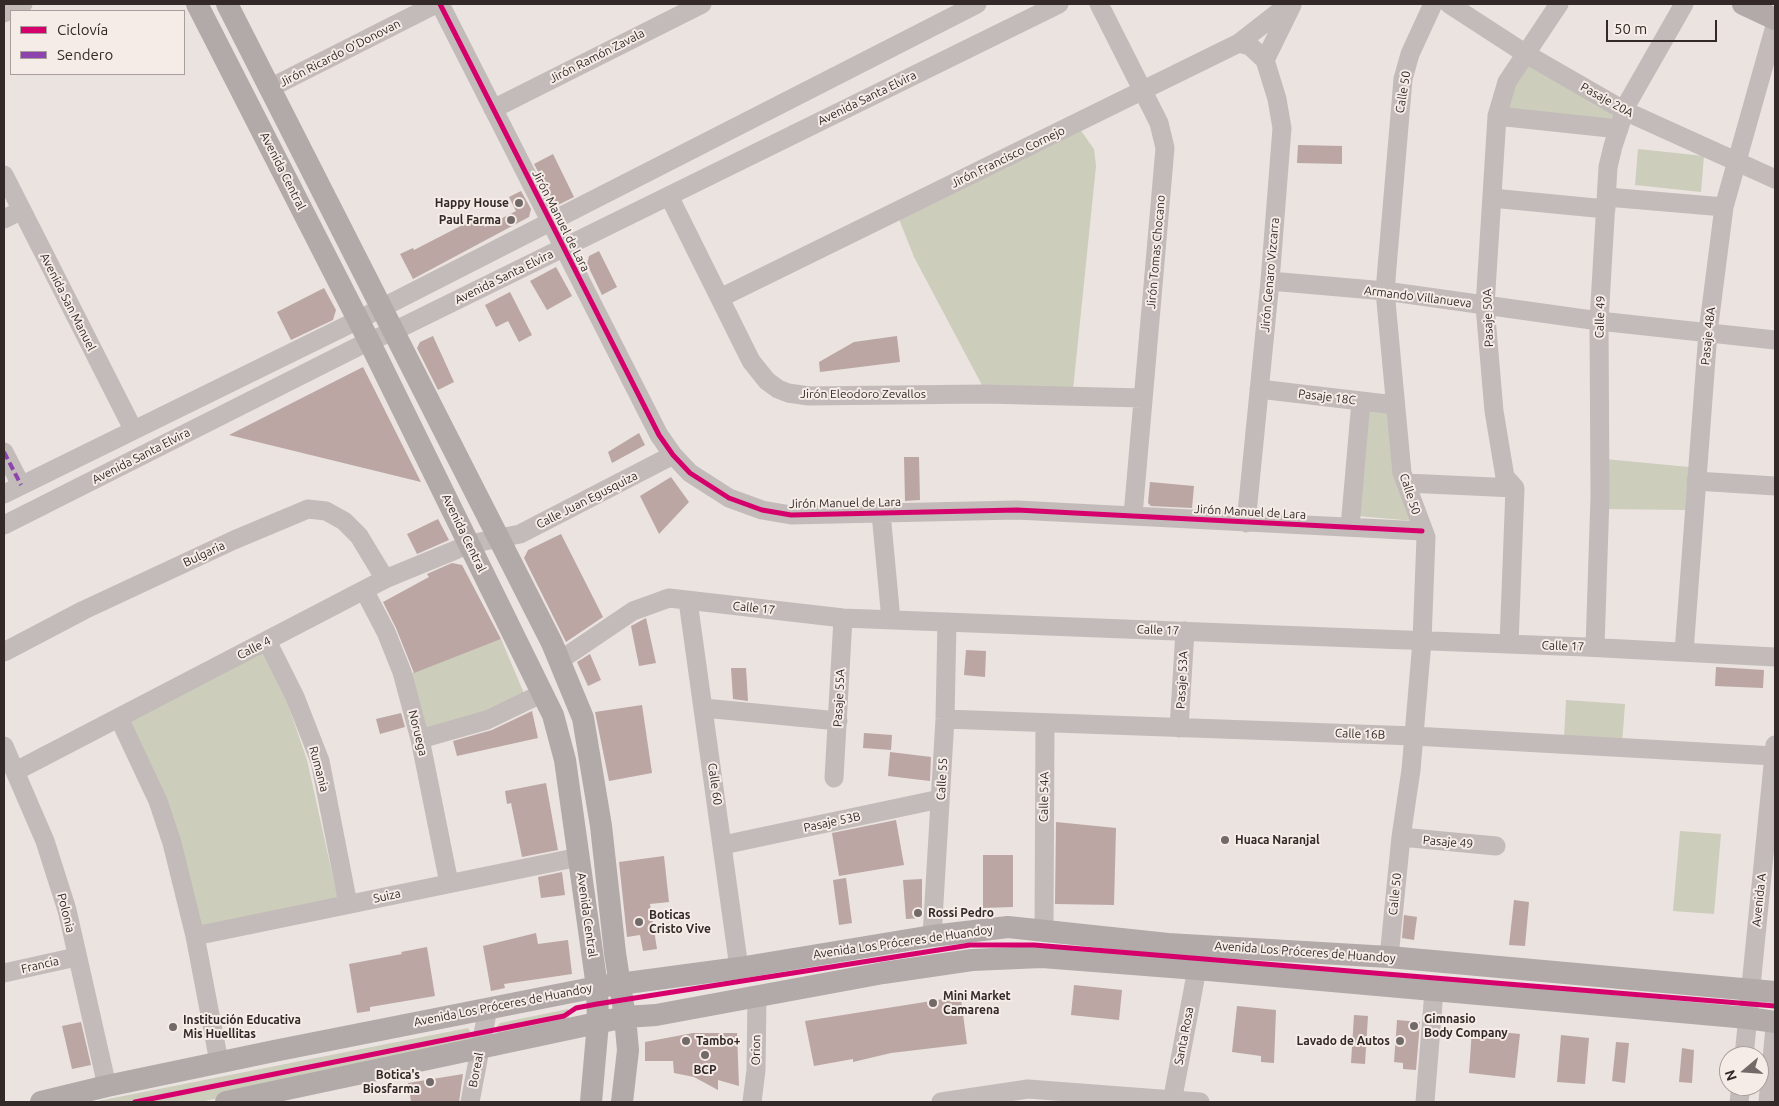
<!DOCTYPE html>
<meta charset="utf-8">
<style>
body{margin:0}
#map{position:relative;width:1779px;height:1106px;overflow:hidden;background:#eae3df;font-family:Ubuntu,sans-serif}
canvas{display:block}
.frame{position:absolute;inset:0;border:5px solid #322928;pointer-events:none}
.legend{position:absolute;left:10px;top:10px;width:175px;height:65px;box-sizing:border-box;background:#f6ece7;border:1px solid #a89e9b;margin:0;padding:6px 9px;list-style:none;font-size:15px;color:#322928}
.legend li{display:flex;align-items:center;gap:10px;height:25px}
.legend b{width:25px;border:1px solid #a89e9b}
.north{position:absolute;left:1719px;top:1046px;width:50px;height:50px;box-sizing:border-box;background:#f6ece7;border:1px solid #a89e9b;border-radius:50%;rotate:252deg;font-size:14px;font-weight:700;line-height:20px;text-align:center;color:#322928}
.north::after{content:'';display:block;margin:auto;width:18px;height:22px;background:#726a68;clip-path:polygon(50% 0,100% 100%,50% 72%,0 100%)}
.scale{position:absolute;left:1606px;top:20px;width:111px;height:22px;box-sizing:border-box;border:2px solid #322928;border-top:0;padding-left:6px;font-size:15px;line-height:18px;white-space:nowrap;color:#322928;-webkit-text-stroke:4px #f6ece7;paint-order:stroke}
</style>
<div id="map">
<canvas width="1779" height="1106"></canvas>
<div class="frame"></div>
<ul class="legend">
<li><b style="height:6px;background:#d6006c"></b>Ciclovía</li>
<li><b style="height:6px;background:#8e44ad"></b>Sendero</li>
</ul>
<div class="north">N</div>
<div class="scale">50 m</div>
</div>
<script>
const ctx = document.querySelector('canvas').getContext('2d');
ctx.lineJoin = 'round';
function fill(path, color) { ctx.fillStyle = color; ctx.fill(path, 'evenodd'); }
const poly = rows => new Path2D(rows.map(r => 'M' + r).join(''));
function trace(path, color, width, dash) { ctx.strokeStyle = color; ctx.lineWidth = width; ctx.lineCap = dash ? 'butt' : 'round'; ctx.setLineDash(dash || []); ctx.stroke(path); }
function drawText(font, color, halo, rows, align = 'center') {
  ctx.font = font + ' Ubuntu,sans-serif'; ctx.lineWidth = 4; ctx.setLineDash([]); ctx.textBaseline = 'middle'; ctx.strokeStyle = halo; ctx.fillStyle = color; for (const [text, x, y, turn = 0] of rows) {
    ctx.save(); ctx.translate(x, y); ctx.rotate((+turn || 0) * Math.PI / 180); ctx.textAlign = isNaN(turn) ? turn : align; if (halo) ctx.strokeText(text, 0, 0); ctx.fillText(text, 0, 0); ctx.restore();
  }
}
fill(poly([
 [1527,62,1617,112,1612,124,1505,111,1514,85],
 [1079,128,1094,149,1096,166,1073,390,983,387,914,257,897,214],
 [1638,149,1704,156,1701,192,1635,185],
 [1365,410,1388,410,1414,521,1358,516],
 [1605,459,1689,467,1687,510,1606,509],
 [501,639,526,698,423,734,404,676],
 [263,652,284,693,307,760,338,900,198,929,127,720],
 [1566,700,1625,704,1622,744,1564,739],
 [1680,831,1721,834,1714,914,1673,911],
 [568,1009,570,1026,497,1034,496,1028,500,1023],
 [468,1028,475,1040,472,1046,200,1102,93,1102]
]), '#cdcdbb');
fill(poly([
 [1298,145,1342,146,1342,164,1297,163],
 [553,154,574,197,556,206,534,164],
 [521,191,531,209,529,217,413,279,400,254,413,248,414,250,480,216,485,227,516,211,509,197],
 [599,251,617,287,602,295,587,264,589,256],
 [556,267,572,296,547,310,530,281],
 [324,288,336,310,333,320,291,340,277,312],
 [510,292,532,335,519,342,508,321,496,327,485,305],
 [433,336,454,382,438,390,417,348,420,342],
 [897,336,900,362,820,372,819,362,854,342],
 [363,367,421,482,229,435],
 [639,433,645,445,612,463,608,452],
 [904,457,919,457,920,500,905,501],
 [671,477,689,502,659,534,640,496],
 [1150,482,1194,486,1192,508,1151,506,1148,503],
 [438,519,449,540,417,554,407,534],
 [561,534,603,617,566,642,524,558,528,550],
 [452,563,462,565,501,639,414,673,396,628,383,602,429,577,427,574],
 [646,618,656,663,639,666,631,626],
 [966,650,986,651,985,677,964,675],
 [590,654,601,680,588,686,577,662],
 [1716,667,1764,670,1763,688,1715,686],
 [731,668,746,668,748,701,733,699],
 [642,705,652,773,609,781,595,712],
 [532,711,538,738,457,756,453,741,492,730],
 [401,713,405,727,380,734,376,719],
 [864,733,892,735,891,750,863,748],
 [890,752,931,757,930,781,888,776],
 [546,783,558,850,522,857,511,803,507,804,505,791],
 [896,820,904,865,839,876,832,833],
 [1056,822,1116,828,1114,905,1055,904],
 [983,855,1013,855,1013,907,983,908],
 [664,856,669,902,650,904,657,949,643,951,640,935,627,937,619,862],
 [562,872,565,895,541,898,538,877],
 [846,878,852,923,839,925,833,880],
 [922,879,922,918,906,919,903,880],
 [1514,900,1529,902,1525,946,1509,945],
 [1404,915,1417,917,1414,940,1402,938],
 [536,933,538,944,568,940,572,974,504,984,505,988,491,991,483,946],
 [427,947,435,996,370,1007,370,1011,357,1013,349,964,402,954,401,952],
 [1074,985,1122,990,1119,1020,1071,1015],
 [960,992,967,1044,891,1053,853,1062,853,1059,814,1066,805,1021,944,999,943,994],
 [1237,1006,1276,1010,1274,1063,1261,1062,1261,1056,1232,1052],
 [1354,1015,1368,1016,1365,1064,1351,1063],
 [1397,1020,1420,1022,1416,1070,1403,1069,1403,1063,1394,1062],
 [81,1022,91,1065,72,1069,62,1026],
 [1472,1029,1520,1034,1515,1078,1469,1073],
 [693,1033,737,1033,739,1086,718,1080,718,1090,694,1077,674,1073,673,1061,645,1061,645,1042],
 [1561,1035,1589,1038,1585,1084,1557,1082],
 [1616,1042,1629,1043,1625,1083,1612,1081],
 [1682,1048,1694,1050,1692,1083,1679,1082],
 [463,1074,459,1102,411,1102,408,1083]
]), '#bba6a3');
trace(poly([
 [440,4,659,435,673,455,690,473,729,498,762,510,791,515,1017,510,1422,531],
 [1099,4,1159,123,1165,148,1133,515],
 [1449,4,1526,54,1625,111,1775,179],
 [4,13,23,4],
 [1239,43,1250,46,1265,60,1277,99,1282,128,1270,281,1246,523],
 [1265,60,1292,5],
 [270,88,436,4],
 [493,109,702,4],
 [1497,116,1619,129],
 [4,175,133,429],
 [669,196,751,361,767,381,778,389,788,393,809,396,984,394,1143,398],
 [1607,197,1724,207],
 [1492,198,1606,209],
 [4,219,22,210],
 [1270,281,1385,291,1599,321,1775,340],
 [720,298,1239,43,1289,4],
 [1259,389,1395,405],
 [4,452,21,485],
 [1696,481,1775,486],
 [1406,483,1515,488],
 [4,494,358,320,977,4],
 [881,513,891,620],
 [4,525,369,341,392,332,1059,4],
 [1350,527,1361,401],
 [364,590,386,632,402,672,420,739,449,883],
 [688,601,739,968],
 [267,641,295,697,320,761,348,904],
 [1509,644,1515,488,1505,477,1494,411,1485,306,1497,116,1507,82,1559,4],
 [1595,647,1600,497,1599,321,1608,167,1613,146,1627,104,1684,4],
 [4,652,84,610,234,540,308,509,326,511,344,521,359,536,385,579],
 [1684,652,1708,332,1724,207,1775,26],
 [559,661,633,611,669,598,843,618,1585,647,1775,657],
 [704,708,838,721],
 [119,718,158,801,172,843,195,936,219,1062],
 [945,719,1414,736,1774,756],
 [1179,728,1185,631],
 [420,739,487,720,543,693],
 [4,746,45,841,67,910,107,1086],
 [16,771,385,579,470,544,520,534,673,455],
 [834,778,843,618],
 [1401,837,1496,846],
 [723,845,940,799],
 [1044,932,1045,723],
 [195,936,579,857],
 [932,936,945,719,947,622],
 [1389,957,1401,837,1411,770,1422,641,1426,537,1402,473,1385,291,1403,79,1410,54,1433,4],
 [4,973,76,957],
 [1744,1056,1775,745],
 [470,1102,488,1008],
 [752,1102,756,1070,757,997],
 [941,1102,1028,1089,1200,1102],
 [1172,1102,1197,969],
 [1425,1102,1434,991],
 [1739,1102,1741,1086],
 [1768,1102,1775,1027]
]), '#c2bbb9', 19);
trace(poly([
 [197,4,369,341,553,715,565,760,597,987,598,1023,591,1102],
 [227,4,552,643,583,718,601,826,615,953,625,1017,628,1050,622,1102],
 [1743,4,1775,19],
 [41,1102,107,1086,274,1051,597,987,739,968,932,936,1008,927,1168,944,1389,957,1775,992],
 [226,1102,625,1017,656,1015,883,973,972,960,1042,957,1197,969,1748,1018,1775,1022]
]), '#b1aaa8', 22);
trace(poly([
 [4,452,21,485]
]), '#8e44ad', 4, [8, 4]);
trace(poly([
 [440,4,659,435,673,455,690,473,729,498,762,510,791,515,1017,510,1422,531],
 [135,1102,564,1016,576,1008,597,1004,970,945,1034,945,1775,1006]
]), '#d6006c', 5);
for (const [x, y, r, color] of [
 [519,203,5,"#726a68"],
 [511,220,5,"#726a68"],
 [1225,840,5,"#726a68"],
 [918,913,5,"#726a68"],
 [639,922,5,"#726a68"],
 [933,1003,5,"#726a68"],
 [1414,1026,5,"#726a68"],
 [173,1027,5,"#726a68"],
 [686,1041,5,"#726a68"],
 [1400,1041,5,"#726a68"],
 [705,1055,5,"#726a68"],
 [430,1082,5,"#726a68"]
]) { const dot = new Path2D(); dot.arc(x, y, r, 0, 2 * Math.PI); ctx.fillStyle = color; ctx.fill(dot); trace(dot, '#f6ece7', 2); }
drawText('12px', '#322928', '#f6ece7', [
 ["Jirón Ricardo O'Donovan",340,53,-27],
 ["Jirón Ramón Zavala",597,56,-27],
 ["Calle 50",1403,92,-81],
 ["Avenida Santa Elvira",867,98,-26],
 ["Pasaje 20A",1607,100,29],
 ["Jirón Francisco Cornejo",1008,157,-26],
 ["Avenida Central",283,171,63],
 ["Jirón Manuel de Lara",561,221,63],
 ["Jirón Tomas Chocano",1156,252,-85],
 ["Jirón Genaro Vizcarra",1270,275,-85],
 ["Avenida Santa Elvira",504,277,-26],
 ["Armando Villanueva",1418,297,7],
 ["Avenida San Manuel",68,302,63],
 ["Calle 49",1600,317,-88],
 ["Pasaje 50A",1488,318,-92],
 ["Pasaje 48A",1708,336,-84],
 ["Jirón Eleodoro Zevallos",863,394],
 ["Pasaje 18C",1327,397,7],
 ["Avenida Santa Elvira",141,456,-27],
 ["Calle 50",1410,494,72],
 ["Calle Juan Egusquiza",587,500,-27],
 ["Jirón Manuel de Lara",845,503,-1],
 ["Jirón Manuel de Lara",1250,512,3],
 ["Avenida Central",464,533,64],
 ["Bulgaria",204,554,-25],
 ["Calle 17",754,608,6],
 ["Calle 17",1158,630,2],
 ["Calle 17",1563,646,2],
 ["Calle 4",254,648,-27],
 ["Pasaje 53A",1182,680,-87],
 ["Pasaje 55A",839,698,-87],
 ["Noruega",418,733,76],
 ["Calle 16B",1360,734,2],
 ["Rumania",319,769,75],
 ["Calle 55",942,779,-87],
 ["Calle 60",715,784,82],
 ["Calle 54A",1044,797,-89],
 ["Pasaje 53B",832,822,-12],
 ["Pasaje 49",1448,842,5],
 ["Calle 50",1395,894,-84],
 ["Suiza",387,896,-12],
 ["Avenida A",1759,900,-84],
 ["Polonia",66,913,76],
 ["Avenida Central",587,915,82],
 ["Avenida Los Próceres de Huandoy",903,942,-8],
 ["Avenida Los Próceres de Huandoy",1305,952,4],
 ["Francia",40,965,-13],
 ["Avenida Los Próceres de Huandoy",503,1005,-11],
 ["Santa Rosa",1184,1036,-79],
 ["Orion",756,1050,-89],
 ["Boreal",476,1070,-79]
]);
drawText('bold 12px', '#322928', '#f6ece7', [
 ["Happy House",509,203,"right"],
 ["Paul Farma",501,220,"right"],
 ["Huaca Naranjal",1235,840],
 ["Rossi Pedro",928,913],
 ["Boticas",649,915],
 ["Cristo Vive",649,929],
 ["Mini Market",943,996],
 ["Camarena",943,1010],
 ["Gimnasio",1424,1019],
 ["Body Company",1424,1033],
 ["Institución Educativa",183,1020],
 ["Mis Huellitas",183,1034],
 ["Tambo+",696,1041],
 ["Lavado de Autos",1390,1041,"right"],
 ["BCP",705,1070,"center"],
 ["Botica's",420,1075,"right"],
 ["Biosfarma",420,1089,"right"]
], 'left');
</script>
